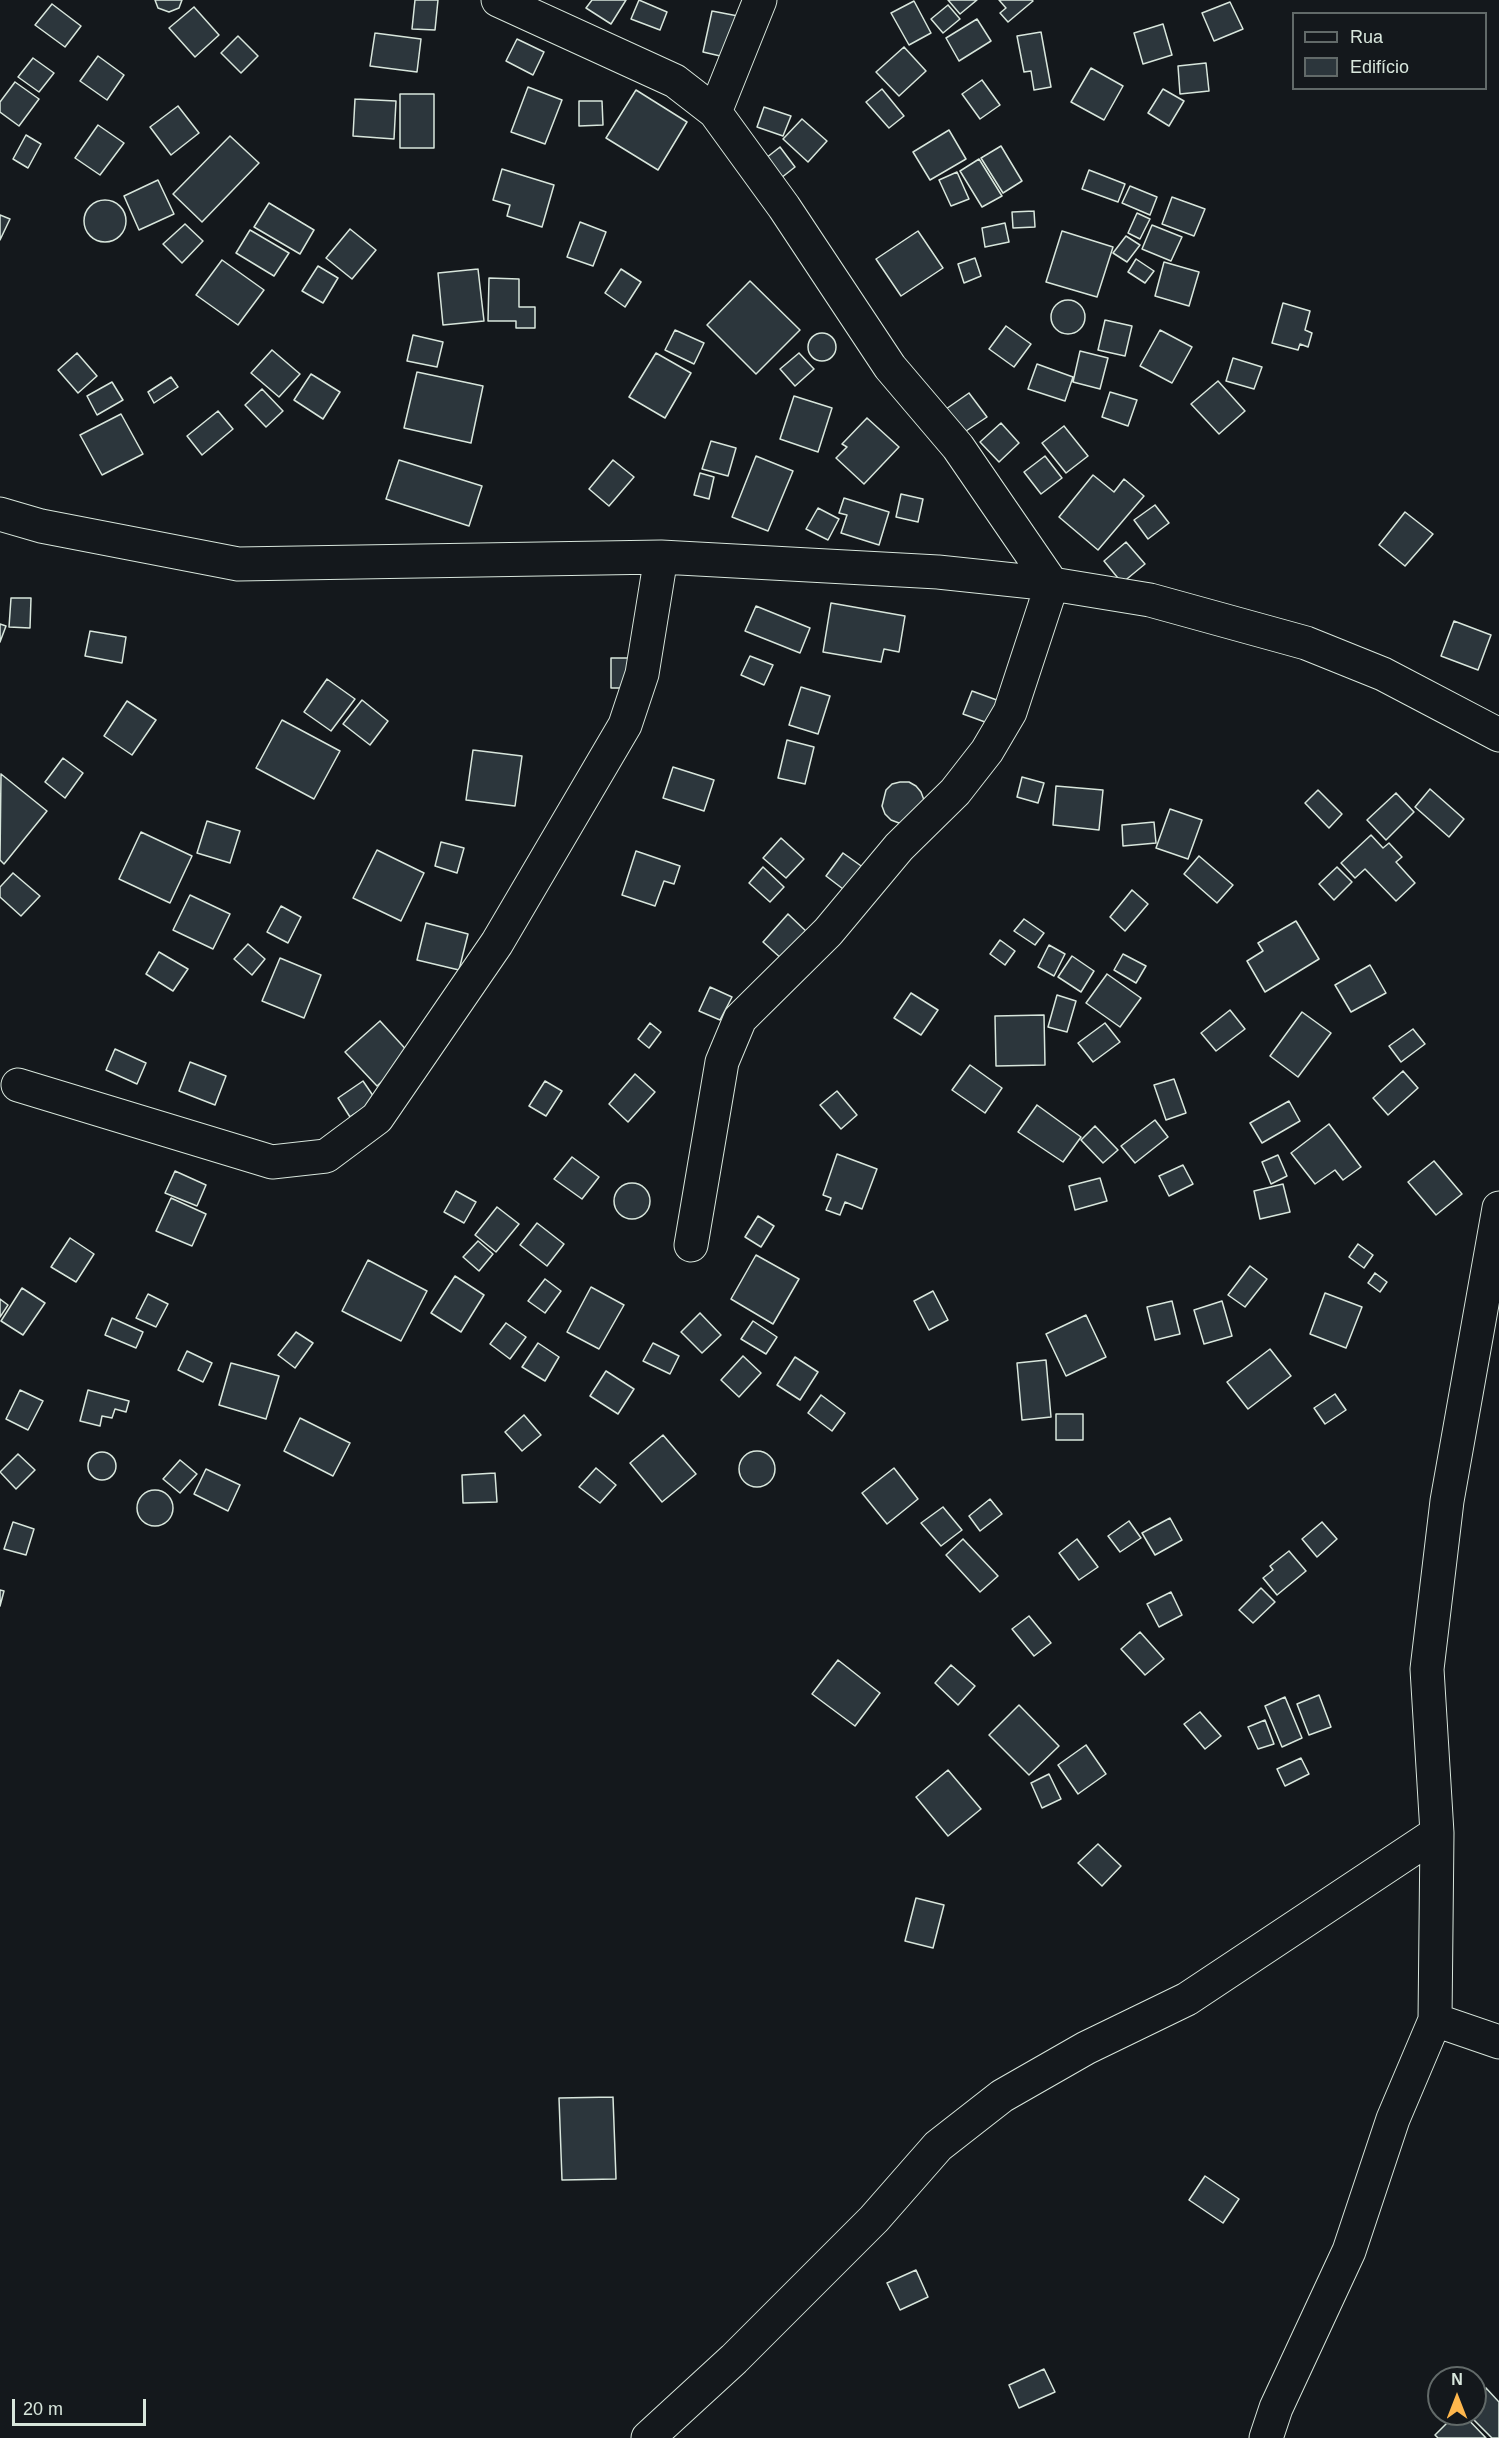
<!DOCTYPE html>
<meta charset="utf-8">
<style>
body{margin:0}
#map{position:relative;width:1499px;height:2438px;overflow:hidden;background:#14181c;font-family:Arial,sans-serif}
canvas{display:block}
.legend{position:absolute;left:1292px;top:12px;width:195px;height:78px;box-sizing:border-box;background:#14181c;border:2px solid #626a69;margin:0;padding:8px 10px;list-style:none;font-size:18px;color:#d8e6dc}
.legend li{display:flex;align-items:center;gap:12px;height:30px}
.legend b{width:30px;border:2px solid #626a69}
.north{position:absolute;left:1427px;top:2366px;width:60px;height:60px;box-sizing:border-box;background:#14181c;border:2px solid #626a69;border-radius:50%;rotate:0deg;font-size:16px;font-weight:700;line-height:24px;text-align:center;color:#d8e6dc}
.north::after{content:'';display:block;margin:auto;width:21px;height:27px;background:#ffb74d;clip-path:polygon(50% 0,100% 100%,50% 72%,0 100%)}
.scale{position:absolute;left:12px;top:2399px;width:134px;height:27px;box-sizing:border-box;border:3px solid #d8e6dc;border-top:0;padding-left:8px;font-size:18px;line-height:21px;white-space:nowrap;color:#d8e6dc;-webkit-text-stroke:4px #14181c;paint-order:stroke}
</style>
<div id="map">
<canvas width="1499" height="2438"></canvas>
<ul class="legend">
<li><b style="height:8px;background:#14181c"></b>Rua</li>
<li><b style="height:16px;background:#2c363c"></b>Edifício</li>
</ul>
<div class="north">N</div>
<div class="scale">20 m</div>
</div>
<script>
const ctx = document.querySelector('canvas').getContext('2d');
ctx.lineJoin = 'round';
function fill(path, color) { ctx.fillStyle = color; ctx.fill(path, 'evenodd'); }
const poly = rows => new Path2D(rows.map(r => 'M' + r).join(''));
function trace(path, color, width, dash) { ctx.strokeStyle = color; ctx.lineWidth = width; ctx.lineCap = dash ? 'butt' : 'round'; ctx.setLineDash(dash || []); ctx.stroke(path); }
const building = poly([
 [155,0,182,0,179,8,169,12,158,8,155,0],
 [415,0,438,0,435,30,412,29,415,0],
 [592,0,626,0,611,24,586,8,592,0],
 [639,0,667,12,660,30,631,19,639,0],
 [948,0,977,0,960,14,948,0],
 [999,0,1032,0,1033,1,1008,22,1000,13,1006,8,999,0],
 [914,1,931,33,909,45,891,13,914,1],
 [1230,2,1243,29,1214,41,1202,13,1230,2],
 [52,4,81,26,65,47,35,25,52,4],
 [948,5,960,19,943,33,931,19,948,5],
 [194,7,219,35,195,57,169,28,194,7],
 [712,11,738,16,729,58,703,52,712,11],
 [977,19,991,41,959,61,946,38,977,19],
 [1163,24,1172,55,1143,64,1134,33,1163,24],
 [1041,32,1051,87,1034,90,1031,71,1024,72,1017,36,1041,32],
 [375,33,421,39,417,72,370,66,375,33],
 [238,36,258,56,241,73,221,53,238,36],
 [517,39,544,52,533,75,506,61,517,39],
 [904,47,926,71,899,96,876,72,904,47],
 [98,56,124,75,107,100,80,81,98,56],
 [33,58,54,73,39,92,18,77,33,58],
 [1206,63,1209,91,1180,94,1178,66,1206,63],
 [1091,68,1123,86,1104,120,1071,102,1091,68],
 [982,80,1000,105,980,119,962,94,982,80],
 [15,82,39,99,19,126,0,112,0,102,15,82],
 [528,87,562,100,545,144,511,132,528,87],
 [882,89,904,116,889,128,866,102,882,89],
 [1163,89,1184,101,1169,126,1148,113,1163,89],
 [636,90,687,122,658,170,606,138,636,90],
 [400,94,434,94,434,148,400,148,400,94],
 [355,99,396,101,394,139,353,136,355,99],
 [579,101,602,101,603,125,579,126,579,101],
 [178,106,199,133,171,155,150,127,178,106],
 [764,107,791,116,783,136,757,127,764,107],
 [802,119,827,141,808,162,783,139,802,119],
 [98,125,124,143,100,175,75,158,98,125],
 [949,130,966,159,930,180,913,152,949,130],
 [26,135,41,144,28,168,13,159,26,135],
 [230,136,259,163,202,222,173,194,230,136],
 [1001,146,1022,181,1003,193,981,158,1001,146],
 [780,147,795,167,781,178,766,158,780,147],
 [979,159,1002,196,982,207,960,171,979,159],
 [502,169,554,185,542,227,507,216,510,205,493,200,502,169],
 [1089,170,1125,184,1118,202,1082,189,1089,170],
 [957,172,969,199,951,206,939,180,957,172],
 [158,180,174,214,139,230,124,196,158,180],
 [1130,186,1157,197,1150,215,1122,203,1130,186],
 [1172,197,1205,209,1194,236,1162,224,1172,197],
 '84 221a21 21 0 1 1 42 0a21 21 0 1 1-42 0Z',
 [269,203,314,230,300,254,254,227,269,203],
 [1034,211,1035,227,1013,228,1012,212,1034,211],
 [1137,213,1150,219,1140,239,1128,233,1137,213],
 [0,215,10,219,0,240,0,215],
 [580,222,606,232,593,266,567,257,580,222],
 [1005,223,1009,242,985,247,982,228,1005,223],
 [185,224,203,241,182,263,163,244,185,224],
 [1152,225,1182,237,1171,261,1142,249,1152,225],
 [350,229,376,250,352,279,326,258,350,229],
 [250,230,289,253,274,276,236,253,250,230],
 [918,231,943,268,901,296,876,259,918,231],
 [1062,231,1113,247,1097,297,1046,282,1062,231],
 [1126,236,1140,245,1127,262,1113,253,1126,236],
 [975,258,981,276,964,283,958,264,975,258],
 [1136,259,1154,271,1145,283,1128,272,1136,259],
 [222,260,264,290,238,325,196,295,222,260],
 [1164,262,1199,272,1189,306,1155,296,1164,262],
 [318,266,338,278,323,303,302,291,318,266],
 [478,269,484,321,443,325,438,273,478,269],
 [621,269,641,282,625,307,605,293,621,269],
 [489,278,519,279,519,307,535,307,535,328,516,328,516,321,488,321,489,278],
 [750,281,800,330,756,374,707,325,750,281],
 '1051 317a17 17 0 1 1 34 0a17 17 0 1 1-34 0Z',
 [1283,303,1310,311,1305,330,1312,333,1308,347,1300,344,1298,350,1272,343,1283,303],
 [1105,320,1132,326,1125,356,1098,350,1105,320],
 [1006,326,1031,344,1014,367,989,349,1006,326],
 [675,330,704,343,694,364,665,350,675,330],
 [1160,330,1192,347,1172,383,1140,366,1160,330],
 '808 347a14 14 0 1 1 28 0a14 14 0 1 1-28 0Z',
 [413,335,443,342,437,367,407,361,413,335],
 [272,350,300,374,279,397,251,373,272,350],
 [1080,351,1108,358,1100,389,1073,382,1080,351],
 [77,353,97,376,78,393,58,370,77,353],
 [656,353,691,373,665,418,629,397,656,353],
 [799,353,814,369,795,386,780,369,799,353],
 [1233,358,1262,367,1254,389,1226,381,1233,358],
 [1037,364,1073,377,1065,401,1028,389,1037,364],
 [417,372,483,386,471,443,404,428,417,372],
 [311,374,340,392,323,419,294,400,311,374],
 [171,377,178,387,154,403,148,392,171,377],
 [1218,381,1245,411,1219,434,1191,404,1218,381],
 [112,382,123,400,97,415,87,396,112,382],
 [262,389,283,411,266,427,245,405,262,389],
 [1110,392,1137,400,1128,426,1102,417,1110,392],
 [969,393,987,417,963,433,946,409,969,393],
 [794,396,832,408,818,452,780,439,794,396],
 [218,411,233,429,202,455,187,436,218,411],
 [121,414,143,454,102,475,80,435,121,414],
 [867,418,899,447,864,484,836,458,847,447,842,444,867,418],
 [1001,423,1019,443,999,462,980,442,1001,423],
 [1064,426,1088,456,1066,473,1042,443,1064,426],
 [711,441,736,448,728,476,702,469,711,441],
 [756,456,793,471,768,531,732,517,756,456],
 [1045,456,1062,478,1041,494,1024,472,1045,456],
 [399,460,482,486,469,526,386,499,399,460],
 [613,460,634,477,609,506,589,489,613,460],
 [700,473,714,477,709,499,694,495,700,473],
 [1093,475,1114,492,1124,479,1144,496,1098,550,1059,517,1093,475],
 [901,494,923,499,918,522,896,517,901,494],
 [844,498,889,512,879,545,841,533,847,515,839,513,844,498],
 [1155,505,1169,523,1148,539,1134,520,1155,505],
 [818,508,839,519,828,540,806,529,818,508],
 [1405,512,1433,534,1405,566,1379,545,1405,512],
 [1126,542,1145,564,1122,583,1104,561,1126,542],
 [11,598,31,598,30,628,9,627,11,598],
 [831,603,905,616,899,652,884,649,881,662,823,652,831,603],
 [756,606,810,628,800,653,745,631,756,606],
 [1454,621,1491,635,1478,670,1441,656,1454,621],
 [0,624,6,626,0,642,0,624],
 [90,631,126,637,122,663,85,656,90,631],
 [750,656,773,665,764,685,741,675,750,656],
 [611,658,631,658,631,688,611,688,611,658],
 [327,679,355,699,331,731,304,712,327,679],
 [801,687,830,696,818,734,789,725,801,687],
 [972,691,1005,703,996,726,963,714,972,691],
 [362,700,388,721,370,745,343,724,362,700],
 [127,701,156,720,132,755,104,736,127,701],
 [282,720,340,751,314,799,256,768,282,720],
 [787,740,814,747,805,784,778,778,787,740],
 [473,750,522,756,515,806,466,800,473,750],
 [63,758,83,773,65,798,45,782,63,758],
 [673,767,714,780,704,811,663,798,673,767],
 [1,774,47,811,4,864,0,860,1,774],
 [1022,777,1044,783,1038,803,1017,797,1022,777],
 [900,782,909,782,916,786,921,792,924,800,906,823,899,823,891,820,885,814,882,806,886,790,892,784,900,782],
 [1056,786,1103,790,1099,830,1053,825,1056,786],
 [1430,789,1464,819,1449,837,1415,807,1430,789],
 [1318,790,1342,814,1329,828,1305,803,1318,790],
 [1396,793,1414,812,1386,840,1367,820,1396,793],
 [1170,809,1202,820,1188,859,1156,848,1170,809],
 [207,821,240,831,230,863,197,853,207,821],
 [1154,822,1156,843,1123,846,1122,825,1154,822],
 [141,832,192,856,170,903,119,879,141,832],
 [1371,835,1383,848,1389,843,1402,857,1396,862,1415,883,1396,901,1365,869,1355,878,1341,863,1371,835],
 [781,838,804,859,786,878,763,858,781,838],
 [441,842,464,848,457,873,435,866,441,842],
 [377,850,424,873,401,921,353,898,377,850],
 [636,851,680,866,674,884,664,881,655,906,622,895,636,851],
 [843,853,864,868,847,892,826,876,843,853],
 [1199,856,1233,885,1217,903,1184,874,1199,856],
 [763,867,784,887,770,902,749,883,763,867],
 [1337,867,1352,882,1334,900,1319,884,1337,867],
 [13,873,40,896,21,916,0,897,0,887,13,873],
 [1132,890,1148,904,1125,931,1110,917,1132,890],
 [190,895,230,914,213,949,173,930,190,895],
 [281,906,301,917,288,943,267,932,281,906],
 [788,914,808,933,783,960,763,942,788,914],
 [1024,919,1044,933,1035,945,1014,931,1024,919],
 [1296,921,1319,959,1265,992,1247,961,1263,951,1258,943,1296,921],
 [426,923,468,934,459,970,417,960,426,923],
 [1000,940,1015,951,1005,965,990,954,1000,940],
 [248,944,265,959,252,975,234,959,248,944],
 [1049,945,1065,954,1054,976,1038,967,1049,945],
 [159,952,188,969,173,991,146,974,159,952],
 [1123,954,1146,966,1136,983,1114,970,1123,954],
 [1072,956,1094,971,1081,992,1058,977,1072,956],
 [280,958,321,975,304,1018,262,1001,280,958],
 [1370,965,1386,993,1351,1012,1335,985,1370,965],
 [1107,974,1141,998,1120,1027,1086,1003,1107,974],
 [710,987,732,997,720,1020,699,1011,710,987],
 [911,993,938,1010,921,1035,894,1018,911,993],
 [1057,995,1076,1001,1067,1032,1048,1027,1057,995],
 [1230,1010,1245,1029,1216,1051,1201,1033,1230,1010],
 [1302,1012,1331,1033,1298,1077,1270,1056,1302,1012],
 [1044,1015,1045,1065,996,1066,995,1016,1044,1015],
 [380,1021,411,1055,377,1086,345,1052,380,1021],
 [650,1023,661,1032,649,1048,638,1039,650,1023],
 [1105,1023,1120,1042,1093,1062,1078,1043,1105,1023],
 [1413,1029,1425,1044,1401,1062,1389,1046,1413,1029],
 [115,1049,146,1063,137,1084,106,1070,115,1049],
 [190,1062,226,1076,215,1105,179,1091,190,1062],
 [970,1065,1002,1088,985,1113,952,1090,970,1065],
 [1403,1071,1418,1088,1388,1115,1373,1098,1403,1071],
 [635,1074,655,1092,628,1122,609,1104,635,1074],
 [1174,1079,1186,1113,1166,1120,1154,1085,1174,1079],
 [363,1081,376,1100,350,1117,338,1098,363,1081],
 [545,1081,562,1091,546,1116,529,1106,545,1081],
 [837,1091,857,1115,841,1129,820,1105,837,1091],
 [1289,1101,1300,1121,1262,1143,1250,1123,1289,1101],
 [1037,1105,1081,1137,1063,1162,1018,1132,1037,1105],
 [1155,1120,1168,1137,1135,1163,1121,1146,1155,1120],
 [1329,1124,1361,1167,1343,1180,1335,1170,1315,1184,1291,1153,1329,1124],
 [1095,1126,1118,1150,1103,1163,1081,1140,1095,1126],
 [837,1154,877,1169,862,1209,845,1202,840,1215,826,1210,831,1198,823,1195,837,1154],
 [1278,1155,1287,1176,1271,1184,1262,1162,1278,1155],
 [572,1157,599,1177,582,1199,554,1179,572,1157],
 [1434,1161,1462,1194,1436,1215,1408,1182,1434,1161],
 [1183,1165,1193,1184,1169,1196,1159,1176,1183,1165],
 [175,1171,206,1185,197,1206,165,1193,175,1171],
 [1100,1178,1107,1201,1075,1210,1069,1186,1100,1178],
 '614 1201a18 18 0 1 1 36 0a18 18 0 1 1-36 0Z',
 [1283,1184,1290,1212,1260,1219,1254,1191,1283,1184],
 [456,1191,476,1202,464,1223,444,1212,456,1191],
 [171,1198,206,1214,192,1246,156,1231,171,1198],
 [497,1207,519,1224,496,1252,475,1235,497,1207],
 [758,1216,774,1226,761,1247,745,1237,758,1216],
 [537,1223,564,1244,547,1266,520,1245,537,1223],
 [70,1238,94,1254,76,1282,51,1267,70,1238],
 [478,1241,493,1254,479,1271,463,1257,478,1241],
 [1358,1244,1373,1255,1364,1268,1349,1257,1358,1244],
 [756,1255,799,1279,773,1324,731,1299,756,1255],
 [368,1260,427,1291,401,1341,342,1311,368,1260],
 [1250,1266,1267,1279,1245,1307,1228,1295,1250,1266],
 [1375,1273,1387,1282,1380,1292,1368,1283,1375,1273],
 [455,1276,484,1295,461,1332,431,1313,455,1276],
 [545,1279,561,1291,545,1313,528,1301,545,1279],
 [591,1287,624,1305,599,1349,567,1332,591,1287],
 [22,1288,45,1303,23,1335,1,1321,22,1288],
 [933,1291,948,1320,929,1330,914,1301,933,1291],
 [1325,1293,1362,1307,1346,1348,1310,1334,1325,1293],
 [148,1294,168,1304,156,1327,136,1318,148,1294],
 [0,1299,8,1305,0,1317,0,1299],
 [1172,1301,1180,1334,1155,1340,1147,1307,1172,1301],
 [1222,1301,1232,1336,1204,1344,1194,1310,1222,1301],
 [700,1313,721,1335,702,1353,681,1332,700,1313],
 [1086,1315,1106,1357,1066,1376,1046,1334,1086,1315],
 [112,1318,143,1332,136,1348,105,1335,112,1318],
 [753,1321,777,1337,766,1354,741,1339,753,1321],
 [506,1323,526,1337,510,1359,490,1344,506,1323],
 [296,1332,313,1343,295,1368,278,1355,296,1332],
 [538,1343,559,1357,545,1381,522,1367,538,1343],
 [653,1343,679,1356,670,1374,643,1361,653,1343],
 [1270,1349,1291,1376,1248,1409,1227,1382,1270,1349],
 [187,1351,212,1363,203,1382,178,1370,187,1351],
 [743,1356,761,1373,739,1397,721,1380,743,1356],
 [795,1357,818,1372,800,1400,777,1385,795,1357],
 [1046,1360,1051,1417,1022,1420,1017,1363,1046,1360],
 [231,1363,279,1376,266,1419,219,1405,231,1363],
 [606,1371,634,1389,618,1414,590,1396,606,1371],
 [20,1390,43,1401,28,1430,6,1419,20,1390],
 [88,1390,129,1401,126,1412,115,1409,112,1418,102,1416,100,1426,80,1421,88,1390],
 [1335,1394,1346,1410,1325,1424,1314,1408,1335,1394],
 [821,1395,845,1413,832,1431,808,1413,821,1395],
 [1056,1414,1083,1414,1083,1440,1056,1440,1056,1414],
 [524,1415,541,1435,522,1451,505,1432,524,1415],
 [300,1418,350,1443,333,1476,284,1451,300,1418],
 [663,1435,696,1474,662,1502,630,1463,663,1435],
 '739 1469a18 18 0 1 1 36 0a18 18 0 1 1-36 0Z',
 '88 1466a14 14 0 1 1 28 0a14 14 0 1 1-28 0Z',
 [18,1454,35,1470,16,1489,0,1472,18,1454],
 [180,1460,197,1474,180,1493,163,1479,180,1460],
 [596,1468,616,1485,600,1503,579,1487,596,1468],
 [894,1468,918,1499,887,1524,862,1493,894,1468],
 [206,1469,240,1485,228,1511,194,1494,206,1469],
 [495,1473,497,1502,463,1503,462,1475,495,1473],
 '137 1508a18 18 0 1 1 36 0a18 18 0 1 1-36 0Z',
 [990,1499,1002,1514,980,1531,969,1516,990,1499],
 [943,1507,962,1530,941,1546,921,1523,943,1507],
 [1170,1518,1182,1540,1155,1555,1142,1533,1170,1518],
 [1129,1521,1141,1538,1120,1552,1108,1536,1129,1521],
 [13,1522,34,1529,26,1555,4,1549,13,1522],
 [1322,1522,1337,1539,1317,1557,1302,1539,1322,1522],
 [963,1539,998,1576,980,1592,946,1555,963,1539],
 [1077,1539,1098,1567,1079,1580,1059,1553,1077,1539],
 [1289,1551,1306,1571,1277,1595,1263,1578,1273,1570,1270,1566,1289,1551],
 [1261,1588,1275,1602,1253,1623,1239,1610,1261,1588],
 [0,1590,4,1591,0,1606,0,1590],
 [1171,1592,1182,1615,1159,1627,1147,1604,1171,1592],
 [1029,1616,1051,1643,1034,1656,1012,1629,1029,1616],
 [1140,1632,1164,1659,1145,1675,1121,1649,1140,1632],
 [838,1660,880,1693,855,1726,812,1694,838,1660],
 [951,1665,975,1686,958,1705,935,1683,951,1665],
 [1319,1695,1331,1727,1309,1735,1297,1704,1319,1695],
 [1285,1697,1302,1738,1282,1747,1265,1706,1285,1697],
 [1019,1705,1059,1746,1029,1775,989,1735,1019,1705],
 [1200,1712,1221,1736,1205,1749,1184,1724,1200,1712],
 [1265,1720,1274,1744,1258,1749,1248,1727,1265,1720],
 [1086,1745,1106,1774,1078,1794,1058,1765,1086,1745],
 [1301,1758,1309,1774,1285,1786,1277,1769,1301,1758],
 [948,1770,981,1809,948,1836,916,1797,948,1770],
 [1049,1774,1061,1799,1042,1808,1031,1783,1049,1774],
 [1098,1844,1121,1866,1102,1886,1078,1863,1098,1844],
 [916,1898,944,1905,933,1948,905,1941,916,1898],
 [613,2097,616,2179,562,2180,559,2098,613,2097],
 [1205,2176,1239,2199,1223,2223,1189,2200,1205,2176],
 [916,2270,928,2297,900,2310,887,2283,916,2270],
 [1044,2369,1055,2392,1019,2408,1009,2385,1044,2369],
 [1486,2388,1499,2402,1499,2438,1492,2438,1468,2414,1475,2414,1475,2398,1486,2388],
 [1456,2414,1463,2414,1486,2438,1438,2438,1435,2435,1456,2414]
]);
fill(building, '#2c363c');
trace(building, '#d8e6dc', 1.5);
const minor = poly([
 [498,0,675,81,715,112,784,207,890,367,958,447,1052,584,1010,712,987,751,955,792,899,847,828,932,740,1019,722,1062,691,1245],
 [715,112,760,0],
 [0,514,41,526,238,564,661,557,938,572,1052,584,1150,600,1306,643,1383,674,1499,735],
 [18,1085,272,1162,326,1156,377,1118,497,943,625,725,642,674,661,557],
 [1435,2020,1499,2042],
 [648,2438,734,2359,874,2219,938,2146,1002,2096,1086,2048,1187,1999,1437,1833],
 [1266,2438,1276,2408,1349,2251,1393,2119,1435,2020,1437,1833,1427,1669,1447,1501,1499,1208]
]);
trace(minor, '#d8e6dc', 35);
trace(minor, '#14181c', 33);
</script>
